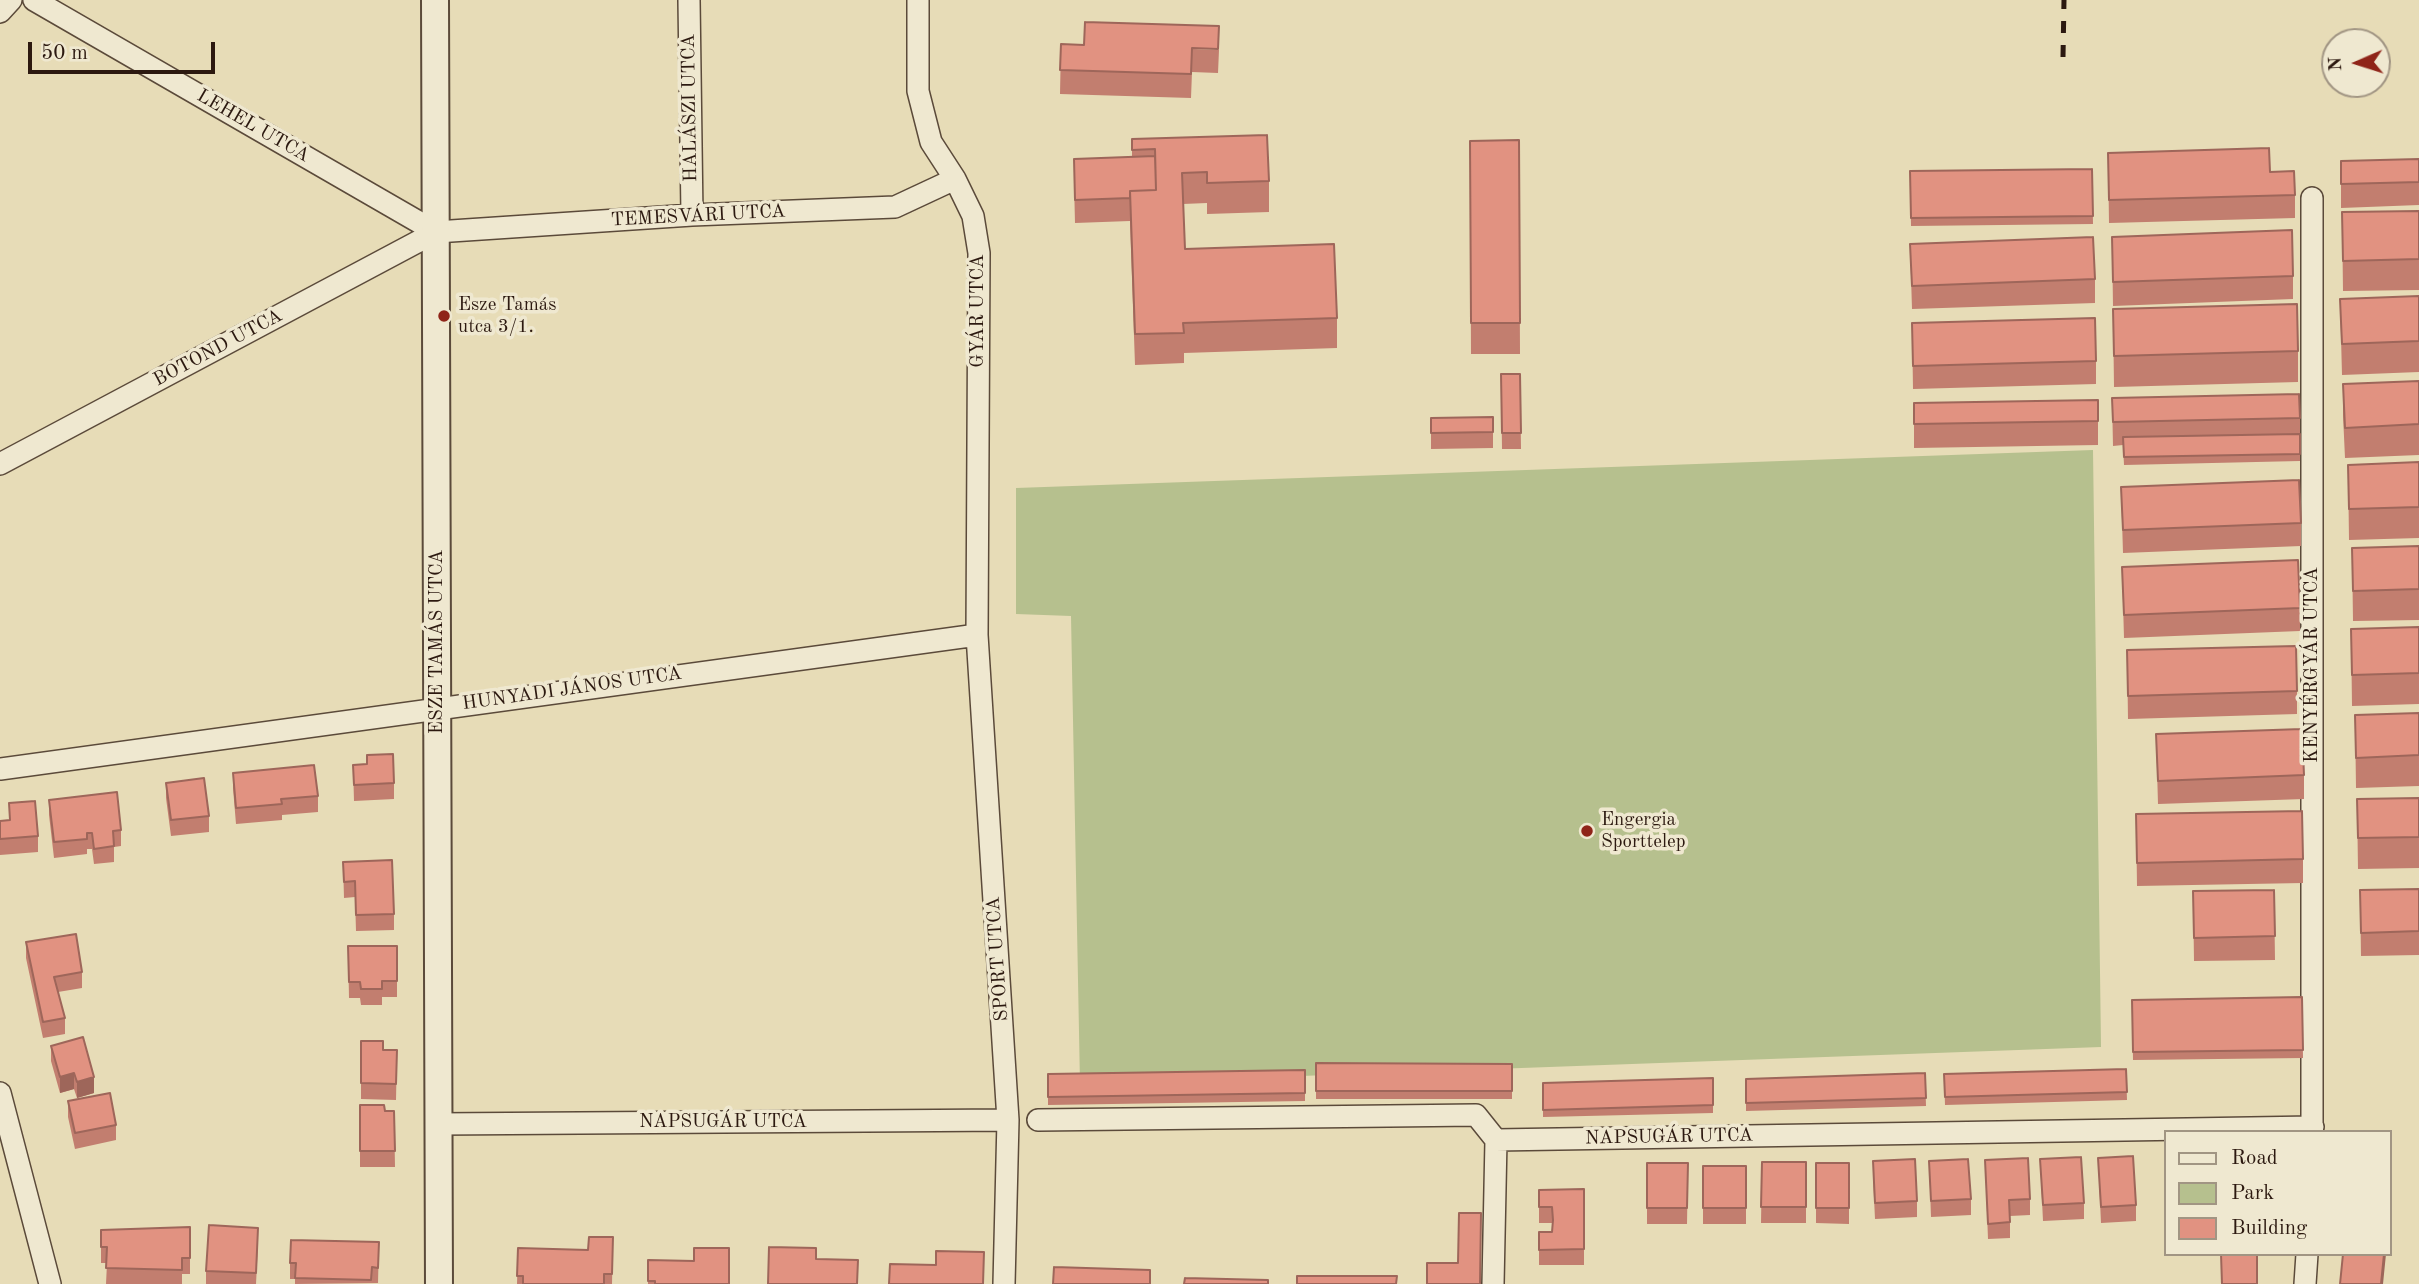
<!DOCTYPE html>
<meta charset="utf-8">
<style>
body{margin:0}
#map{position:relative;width:2419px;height:1284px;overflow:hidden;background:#e7dcb7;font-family:"Old Standard TT",serif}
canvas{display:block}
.legend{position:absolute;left:2164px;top:1130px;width:228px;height:126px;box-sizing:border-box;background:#efe8d0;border:2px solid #a19583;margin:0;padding:9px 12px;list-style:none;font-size:21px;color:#2c1910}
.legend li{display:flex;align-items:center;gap:14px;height:35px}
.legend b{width:35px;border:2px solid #a19583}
.north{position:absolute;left:2321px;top:28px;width:70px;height:70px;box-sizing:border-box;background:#efe8d0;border:2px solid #a19583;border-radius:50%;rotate:267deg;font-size:19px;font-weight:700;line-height:28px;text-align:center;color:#2c1910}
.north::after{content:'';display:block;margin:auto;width:24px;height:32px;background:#8f2418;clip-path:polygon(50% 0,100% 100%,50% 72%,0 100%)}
.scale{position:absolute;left:28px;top:42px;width:187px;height:32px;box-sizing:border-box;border:4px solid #2c1910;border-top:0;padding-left:9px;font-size:21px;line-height:24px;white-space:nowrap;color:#2c1910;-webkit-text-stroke:5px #efe8d0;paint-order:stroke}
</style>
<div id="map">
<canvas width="2419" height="1284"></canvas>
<ul class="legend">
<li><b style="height:9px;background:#efe8d0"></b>Road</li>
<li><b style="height:19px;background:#b6c08e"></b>Park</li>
<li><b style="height:19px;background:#e19281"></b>Building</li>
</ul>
<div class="north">N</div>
<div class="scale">50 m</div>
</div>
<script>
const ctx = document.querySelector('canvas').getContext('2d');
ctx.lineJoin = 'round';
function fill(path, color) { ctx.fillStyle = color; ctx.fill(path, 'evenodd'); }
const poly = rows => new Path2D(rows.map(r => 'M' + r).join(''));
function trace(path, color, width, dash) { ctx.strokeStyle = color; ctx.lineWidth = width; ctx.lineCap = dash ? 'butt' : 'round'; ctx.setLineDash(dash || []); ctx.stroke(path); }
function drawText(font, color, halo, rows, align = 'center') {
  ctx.font = font + ' "Old Standard TT",serif'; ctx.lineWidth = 7; ctx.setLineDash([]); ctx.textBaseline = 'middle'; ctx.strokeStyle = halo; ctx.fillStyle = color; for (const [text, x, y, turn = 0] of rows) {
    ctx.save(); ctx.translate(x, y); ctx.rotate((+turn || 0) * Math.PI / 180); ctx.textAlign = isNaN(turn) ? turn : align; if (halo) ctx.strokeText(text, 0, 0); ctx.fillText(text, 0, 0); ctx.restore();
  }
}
fill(poly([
 [2093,450,2101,1047,1080,1084,1071,616,1016,614,1016,488]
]), '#b6c08e');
const minor = poly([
 [34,0,436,232],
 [689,0,692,215],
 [918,0,918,91,931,142,955,179,973,216,979,253,977,635,1008,1120,1004,1284],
 [0,12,11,0],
 [2312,198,2312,1132],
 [0,464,436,232,692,215,895,207,955,179],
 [0,769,977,635],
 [0,1093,50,1284],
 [1038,1120,1476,1115,1496,1140,2313,1127],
 [438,1124,1008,1120],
 [1493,1284,1496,1140],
 [2305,1284,2307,1254]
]);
const tertiary = poly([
 [435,0,439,1284]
]);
trace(minor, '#5b4a3a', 24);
trace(tertiary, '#5b4a3a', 30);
trace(minor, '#efe8d0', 21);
trace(tertiary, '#efe8d0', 26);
trace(poly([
 [2063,57,2064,0]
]), '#2c1910', 5, [12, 12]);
fill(poly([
 [1061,44,1219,50,1218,73,1192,72,1191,98,1060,94],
 [1132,139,1269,181,1269,212,1207,214,1207,203,1183,204,1185,249,1337,318,1337,348,1184,353,1184,363,1135,365,1130,221,1075,223,1074,182,1074,159,1132,157],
 [1519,140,1520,354,1471,354,1470,141],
 [2108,153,2270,172,2295,195,2295,218,2109,223],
 [2419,159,2419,205,2341,208,2341,161],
 [2092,169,2093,224,1911,226,1910,171],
 [2419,211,2419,290,2343,291,2342,212],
 [2112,237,2293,276,2293,299,2113,306],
 [1910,244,2095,279,2095,303,1912,309],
 [2419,296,2419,372,2342,375,2340,299],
 [2113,309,2298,351,2298,382,2114,387],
 [1912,323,2096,361,2096,384,1913,389],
 [1501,374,1520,374,1521,449,1502,449],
 [2419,381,2419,455,2345,458,2343,415,2343,384],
 [2112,398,2300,418,2300,461,2124,465,2123,445,2113,446],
 [2098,400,2098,445,1914,448,1914,403],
 [1493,417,1493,448,1431,449,1431,418],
 [2419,462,2419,538,2349,540,2348,465],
 [2121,487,2301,523,2301,546,2123,553],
 [2419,546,2419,620,2353,621,2352,548],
 [2122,567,2300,608,2300,631,2124,638],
 [2419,627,2419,704,2352,706,2351,629],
 [2127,650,2297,691,2297,714,2128,719],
 [2419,713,2419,786,2356,788,2355,715],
 [2156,734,2304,775,2304,799,2158,804],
 [367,764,394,783,394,799,354,801,353,765],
 [233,773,318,796,318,812,282,815,282,820,236,824,233,788],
 [166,783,209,816,209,832,171,836,166,798],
 [2419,798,2419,868,2358,869,2357,799],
 [49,800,121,830,121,846,114,847,114,862,94,864,92,849,87,849,87,854,54,858,49,815],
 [9,803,38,836,38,852,0,855,0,821,9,820],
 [2136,814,2303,859,2303,883,2137,886],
 [343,862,394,914,394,930,356,931,355,897,344,898],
 [2419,889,2419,955,2361,956,2360,890],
 [2274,890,2275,960,2194,961,2193,891],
 [26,942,82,972,82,988,58,992,65,1018,65,1034,43,1038,26,958],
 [348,946,397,946,397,997,382,997,382,1005,361,1005,360,998,349,998],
 [2302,997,2303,1058,2133,1060,2132,1000],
 [361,1041,383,1050,397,1050,396,1100,361,1099],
 [51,1046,94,1093,77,1098,74,1089,60,1093,51,1061],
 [1316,1063,1512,1064,1512,1099,1316,1099],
 [2126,1069,2127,1100,1945,1105,1944,1074],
 [1305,1070,1305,1101,1048,1105,1048,1074],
 [1925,1073,1926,1106,1746,1111,1746,1079],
 [1543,1083,1713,1105,1713,1113,1543,1117],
 [68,1101,116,1125,116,1140,75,1149,68,1117],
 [360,1105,385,1111,394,1111,395,1167,360,1167],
 [2098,1158,2136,1205,2136,1221,2101,1223],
 [2040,1159,2084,1203,2084,1219,2043,1221],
 [1985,1160,2030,1199,2030,1215,2010,1216,2010,1238,1988,1239],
 [1929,1161,1971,1199,1971,1215,1931,1217],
 [1762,1162,1806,1162,1806,1223,1761,1223],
 [1647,1163,1688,1163,1687,1224,1647,1224],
 [1816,1163,1849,1163,1849,1224,1816,1223],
 [1703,1166,1746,1166,1746,1224,1703,1224],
 [1873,1177,1917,1201,1917,1217,1875,1219],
 [1584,1189,1584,1265,1539,1265,1539,1232,1552,1232,1552,1223,1539,1223,1539,1190],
 [190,1227,190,1274,182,1274,182,1284,106,1284,107,1263,101,1263,101,1230],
 [613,1237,612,1284,517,1284,518,1248,588,1250],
 [379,1242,378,1283,295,1284,295,1279,290,1279,290,1263],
 [258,1244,256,1284,206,1284,206,1271],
 [648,1260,694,1261,729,1284,648,1284]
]), '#c27e6f');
fill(poly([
 [74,1073,74,1089,60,1093,60,1077],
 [94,1077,94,1093,77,1098,77,1082],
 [2384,1254,2386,1254,2383,1284,2381,1284]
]), '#9e665a');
const building = poly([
 [1085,22,1219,26,1218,49,1192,48,1191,74,1060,70,1061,44,1084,45,1085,22],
 [1267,135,1269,181,1207,183,1207,172,1182,173,1185,249,1334,244,1337,318,1183,323,1184,333,1135,334,1130,191,1156,190,1155,149,1132,150,1132,139,1267,135],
 [1519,140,1520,323,1471,323,1470,141,1519,140],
 [2269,148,2270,172,2294,171,2295,195,2109,200,2108,153,2269,148],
 [1155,156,1156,190,1130,191,1130,198,1075,200,1074,159,1155,156],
 [2419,159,2419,182,2341,184,2341,161,2419,159],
 [2092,169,2093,216,1911,218,1910,171,2092,169],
 [2419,211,2419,259,2343,261,2342,212,2419,211],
 [2292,230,2293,276,2113,282,2112,237,2292,230],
 [2093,237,2095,279,1912,286,1910,244,2093,237],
 [2419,296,2419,341,2342,344,2340,299,2419,296],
 [2297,304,2298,351,2114,356,2113,309,2297,304],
 [2095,318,2096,361,1913,366,1912,323,2095,318],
 [1501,374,1520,374,1521,433,1502,433,1501,374],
 [2419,381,2419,424,2345,428,2343,384,2419,381],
 [2299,394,2300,418,2113,422,2112,398,2299,394],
 [2098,400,2098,421,1914,424,1914,403,2098,400],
 [1493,417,1493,432,1431,433,1431,418,1493,417],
 [2300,434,2300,454,2124,457,2123,437,2300,434],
 [2419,462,2419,507,2349,509,2348,465,2419,462],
 [2299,480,2301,523,2123,530,2121,487,2299,480],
 [2419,546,2419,589,2353,591,2352,548,2419,546],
 [2298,560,2300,608,2124,615,2122,567,2298,560],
 [2419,627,2419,673,2352,675,2351,629,2419,627],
 [2296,646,2297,691,2128,696,2127,650,2296,646],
 [2419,713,2419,755,2356,758,2355,715,2419,713],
 [2302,729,2304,775,2158,781,2156,734,2302,729],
 [393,754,394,783,354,785,353,765,367,764,367,755,393,754],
 [314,765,318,796,281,799,282,804,236,808,233,773,314,765],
 [204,778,209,816,171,820,166,783,204,778],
 [117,792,121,830,113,831,114,846,94,849,92,833,87,833,87,839,54,842,49,800,117,792],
 [2419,798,2419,837,2358,838,2357,799,2419,798],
 [35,801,38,836,0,839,0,821,10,820,9,803,35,801],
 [2302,811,2303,859,2137,863,2136,814,2302,811],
 [392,860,394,914,356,915,355,881,344,882,343,862,392,860],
 [2419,889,2419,931,2361,933,2360,890,2419,889],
 [2274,890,2275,936,2194,938,2193,891,2274,890],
 [76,934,82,972,54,977,65,1018,43,1022,26,942,76,934],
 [348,946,397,946,397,981,382,981,382,989,361,989,360,982,349,982,348,946],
 [2302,997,2303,1050,2133,1052,2132,1000,2302,997],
 [83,1037,94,1077,77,1082,74,1073,60,1077,51,1046,83,1037],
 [361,1041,383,1041,383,1050,397,1050,396,1084,361,1083,361,1041],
 [1316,1063,1512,1064,1512,1091,1316,1091,1316,1063],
 [2126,1069,2127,1092,1945,1097,1944,1074,2126,1069],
 [1305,1070,1305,1093,1048,1097,1048,1074,1305,1070],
 [1925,1073,1926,1098,1746,1103,1746,1079,1925,1073],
 [1713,1078,1713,1105,1543,1110,1543,1083,1713,1078],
 [110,1093,116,1125,75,1133,68,1101,110,1093],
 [360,1105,384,1105,385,1111,394,1111,395,1151,360,1151,360,1105],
 [2133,1156,2136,1205,2101,1207,2098,1158,2133,1156],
 [2081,1157,2084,1203,2043,1205,2040,1159,2081,1157],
 [2028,1158,2030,1199,2009,1200,2010,1222,1988,1224,1985,1160,2028,1158],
 [1915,1159,1917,1201,1875,1203,1873,1161,1915,1159],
 [1968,1159,1971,1199,1931,1201,1929,1161,1968,1159],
 [1762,1162,1806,1162,1806,1207,1761,1207,1762,1162],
 [1647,1163,1688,1163,1687,1208,1647,1208,1647,1163],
 [1816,1163,1849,1163,1849,1208,1816,1208,1816,1163],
 [1703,1166,1746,1166,1746,1208,1703,1208,1703,1166],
 [1584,1189,1584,1249,1539,1250,1539,1232,1552,1232,1553,1220,1552,1207,1539,1207,1539,1190,1584,1189],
 [1459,1213,1481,1213,1480,1284,1427,1284,1427,1263,1458,1263,1459,1213],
 [209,1225,258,1228,256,1273,206,1271,209,1225],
 [190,1227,190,1258,182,1258,182,1270,106,1268,107,1247,101,1247,101,1230,190,1227],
 [589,1237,613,1237,612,1274,604,1274,604,1284,523,1284,523,1276,517,1276,518,1248,588,1250,589,1237],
 [291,1240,379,1242,378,1268,372,1267,371,1280,295,1278,296,1263,290,1263,291,1240],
 [769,1247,816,1248,816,1259,858,1260,857,1284,768,1284,769,1247],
 [694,1248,729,1248,729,1284,655,1284,655,1281,648,1281,648,1260,694,1261,694,1248],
 [936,1251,984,1252,983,1284,889,1284,890,1264,936,1265,936,1251],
 [2221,1254,2257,1254,2257,1284,2222,1284,2221,1254],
 [2343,1254,2384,1254,2381,1284,2340,1284,2343,1254],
 [1054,1267,1150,1270,1150,1284,1053,1284,1054,1267],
 [1297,1276,1397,1276,1396,1284,1297,1284,1297,1276],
 [1185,1278,1268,1280,1268,1284,1184,1284,1185,1278]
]);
fill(building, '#e19281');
trace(building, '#9e665a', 2);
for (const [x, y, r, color] of [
 [444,316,7,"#8f2418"],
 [1587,831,7,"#8f2418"]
]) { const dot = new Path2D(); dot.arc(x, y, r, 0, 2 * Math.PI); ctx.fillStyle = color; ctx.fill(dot); trace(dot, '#efe8d0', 2.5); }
drawText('19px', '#2c1910', '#efe8d0', [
 ["HALÁSZI UTCA",690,108,-91],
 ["LEHEL UTCA",253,126,30],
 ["TEMESVÁRI UTCA",698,216,-3],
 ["GYÁR UTCA",978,311,-90],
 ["BOTOND UTCA",218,348,-28],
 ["ESZE TAMÁS UTCA",437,642,-90],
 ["KENYÉRGYÁR UTCA",2312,665,-90],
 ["HUNYADI JÁNOS UTCA",572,689,-8],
 ["SPORT UTCA",998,959,-94],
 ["NAPSUGÁR UTCA",723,1122],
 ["NAPSUGÁR UTCA",1669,1137,-1]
]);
drawText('19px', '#2c1910', '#efe8d0', [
 ["Esze Tamás",458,305],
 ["utca 3/1.",458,327],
 ["Engergia",1601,820],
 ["Sporttelep",1601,842]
], 'left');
</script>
